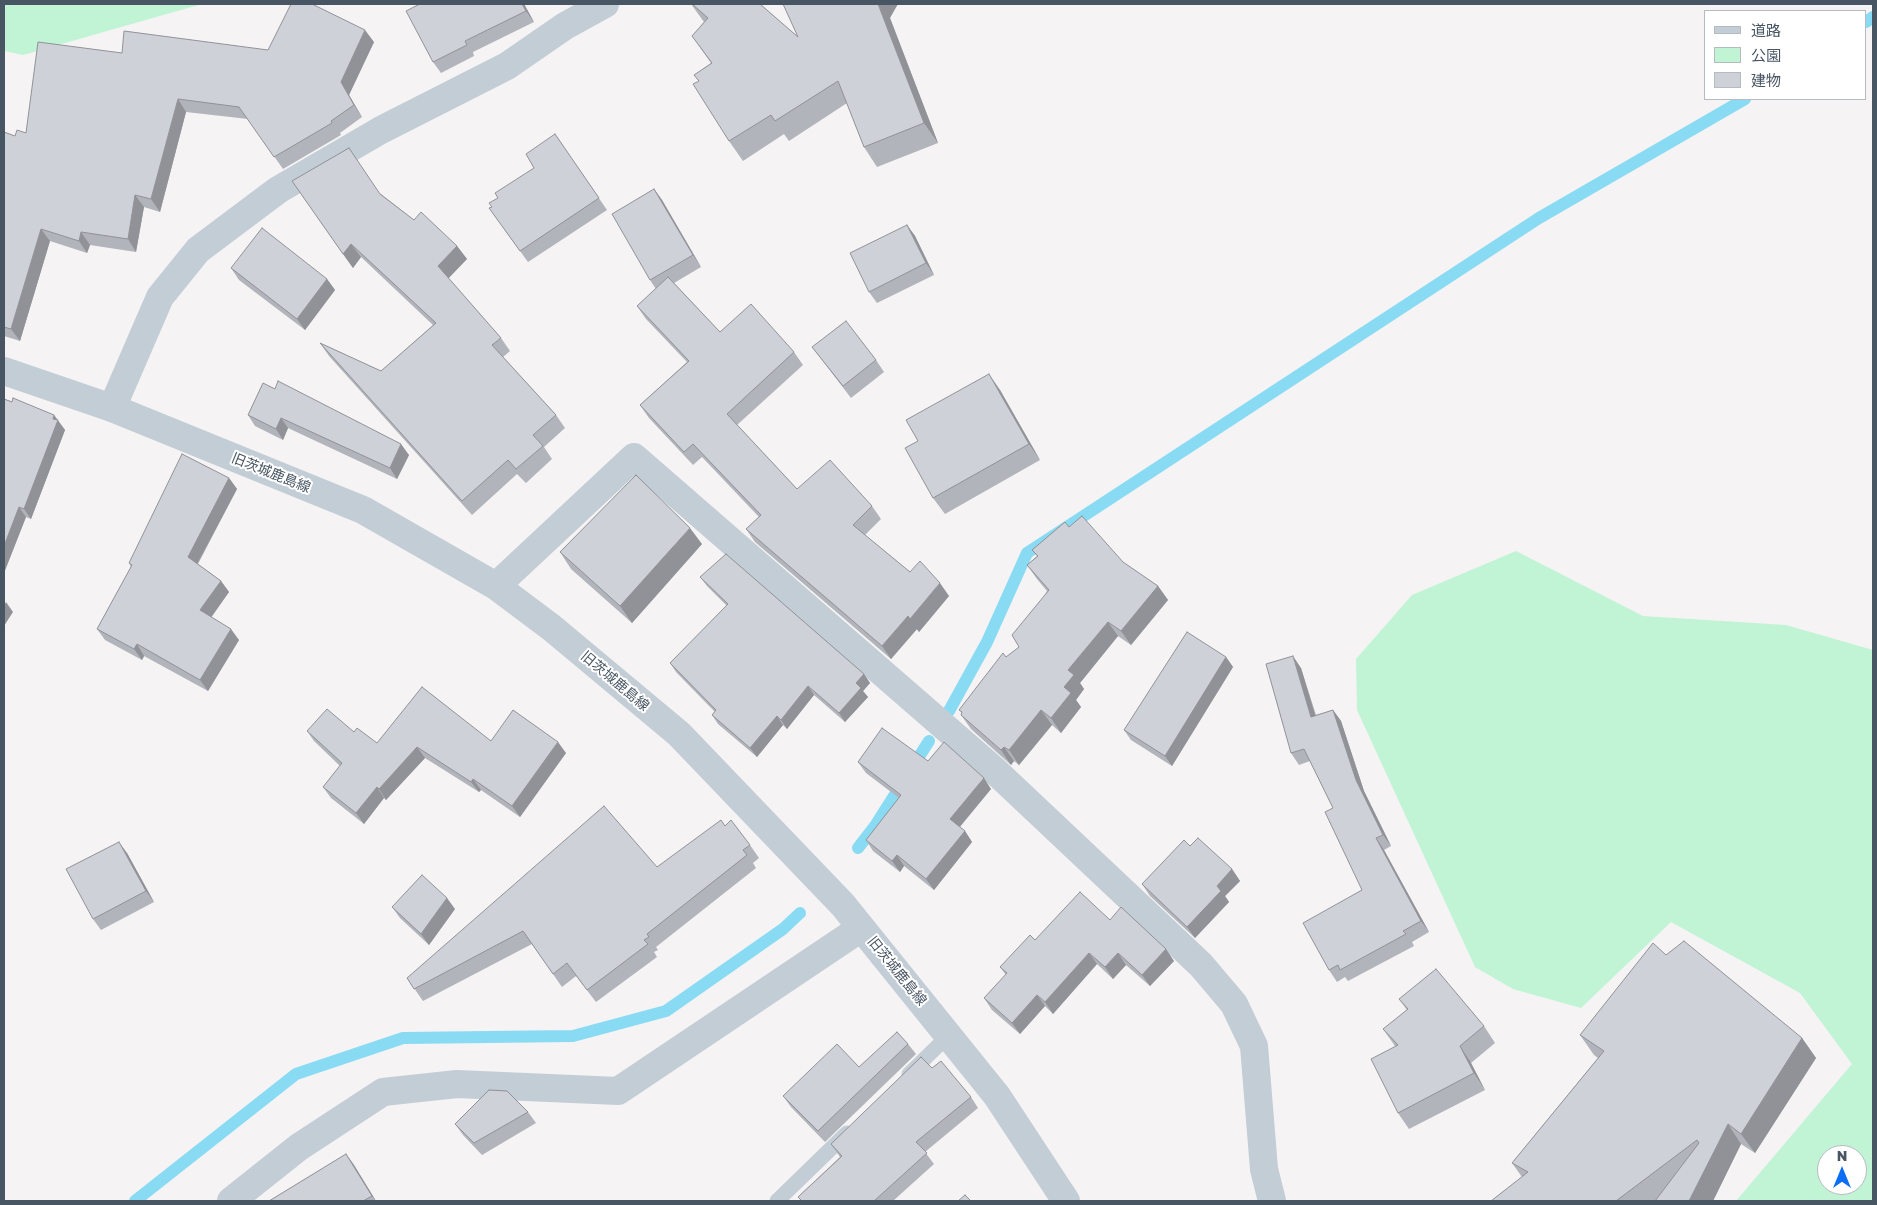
<!DOCTYPE html>
<meta charset="utf-8">
<style>
body{margin:0}
#map{position:relative;width:1877px;height:1205px;overflow:hidden;background:#f5f3f3;font-family:"Golos Text","Noto Sans JP",sans-serif}
canvas{display:block}
.frame{position:absolute;inset:0;border:5px solid #485562;pointer-events:none}
.legend{position:absolute;left:1704px;top:10px;width:162px;height:90px;box-sizing:border-box;background:#fff;border:1px solid #b6bbc0;margin:0;padding:6px 9px;list-style:none;font-size:15px;color:#485562}
.legend li{display:flex;align-items:center;gap:10px;height:25px}
.legend b{width:25px;border:1px solid #b6bbc0}
.north{position:absolute;left:1817px;top:1145px;width:50px;height:50px;box-sizing:border-box;background:#fff;border:1px solid #b6bbc0;border-radius:50%;rotate:0deg;font-size:14px;font-weight:700;line-height:20px;text-align:center;color:#485562}
.north::after{content:'';display:block;margin:auto;width:18px;height:22px;background:#0c6df5;clip-path:polygon(50% 0,100% 100%,50% 72%,0 100%)}
</style>
<div id="map">
<canvas width="1877" height="1205"></canvas>
<div class="frame"></div>
<ul class="legend">
<li><b style="height:6px;background:#c3cdd5"></b>道路</li>
<li><b style="height:14px;background:#c0f4d5"></b>公園</li>
<li><b style="height:14px;background:#ced1d8"></b>建物</li>
</ul>
<div class="north">N</div>
</div>
<script>
const ctx = document.querySelector('canvas').getContext('2d');
ctx.lineJoin = 'round';
function fill(path, color) { ctx.fillStyle = color; ctx.fill(path, 'evenodd'); }
const poly = rows => new Path2D(rows.map(r => 'M' + r).join(''));
function trace(path, color, width, dash) { ctx.strokeStyle = color; ctx.lineWidth = width; ctx.lineCap = dash ? 'butt' : 'round'; ctx.setLineDash(dash || []); ctx.stroke(path); }
function drawText(font, color, halo, rows, align = 'center') {
  ctx.font = font + ' "Golos Text","Noto Sans JP",sans-serif'; ctx.lineWidth = 4; ctx.setLineDash([]); ctx.textBaseline = 'middle'; ctx.strokeStyle = halo; ctx.fillStyle = color; for (const [text, x, y, turn = 0] of rows) {
    ctx.save(); ctx.translate(x, y); ctx.rotate((+turn || 0) * Math.PI / 180); ctx.textAlign = isNaN(turn) ? turn : align; if (halo) ctx.strokeText(text, 0, 0); ctx.fillText(text, 0, 0); ctx.restore();
  }
}
fill(poly([
 [4,4,202,4,23,55,4,51],
 [1516,551,1643,616,1786,625,1873,650,1873,1201,1736,1201,1852,1064,1800,993,1671,922,1581,1008,1513,989,1475,967,1357,710,1356,659,1412,595],
 [1827,1155,1857,1155,1857,1185,1827,1185]
]), '#c0f4d5');
trace(poly([
 [1866,22,1873,17],
 [949,711,987,642,1027,553,1539,218,1745,99],
 [858,848,875,826,929,741],
 [135,1201,296,1074,403,1038,573,1036,666,1011,783,929,800,913]
]), '#89dbf4', 12);
trace(poly([
 [909,1074,949,1035],
 [777,1201,847,1133]
]), '#c3cdd5', 15);
trace(poly([
 [112,408,160,297,198,250,278,190,381,130,507,66,565,26,605,4],
 [496,586,634,457,993,769,1201,965,1234,1004,1254,1046,1264,1169,1272,1201],
 [231,1201,299,1147,383,1092,457,1084,618,1091,861,928]
]), '#c3cdd5', 28);
trace(poly([
 [4,371,112,408,363,510,496,586,552,628,679,734,843,905,997,1096,1066,1201]
]), '#c3cdd5', 28);
fill(poly([
 [524,4,534,22,473,52,474,56,441,73,433,62],
 [691,4,760,4,798,37,890,18,938,143,877,167,864,147,847,103,789,141,784,134,743,161,729,141,699,81,694,75,711,63,692,36,704,22],
 [374,42,349,95,362,117,340,133,341,135,283,169,248,119,186,112,160,212,144,207,136,252,90,245,87,253,50,241,20,341,4,336,4,132,15,136,26,133,122,53,268,50],
 [555,134,607,210,528,262,489,208,492,207,498,198,534,168],
 [292,181,381,194,414,220,457,246,467,259,448,278,501,338,510,351,503,357,556,415,565,428,544,447,552,459,526,483,517,474,472,515,329,356,320,343,381,371,433,325,361,257,353,268],
 [654,189,662,200,701,267,674,283,720,332,794,352,803,365,737,425,797,489,872,506,881,519,865,535,910,572,949,596,919,632,917,629,891,659,755,542,746,529,759,517,702,457,693,465,649,418,640,405,687,362,646,319,637,306,656,289,650,280],
 [907,225,915,236,934,275,877,303,869,292],
 [231,268,327,279,335,290,305,330,239,280],
 [812,347,876,360,884,372,851,398],
 [263,383,409,455,397,479,288,428,283,440,255,426,248,415],
 [1000,390,1040,460,945,514,933,498],
 [4,399,54,415,65,430,31,519,26,517,4,573],
 [229,478,237,489,198,564,221,581,229,592,211,617,239,640,208,691,144,656,142,660,105,640,97,629,131,567,129,563],
 [1069,527,1158,586,1168,600,1131,645,1118,636,1080,683,1084,689,1076,700,1081,707,1061,733,1052,725,1019,765,1014,761,1011,765,971,729,961,715,962,713,959,710,1006,657,1019,647,1047,591,1037,579,1027,565,1037,556,1032,550],
 [702,544,632,623,571,569,560,552],
 [700,577,864,674,870,683,863,691,868,697,845,722,814,695,787,729,783,725,757,757,718,724,712,715,715,712,676,672,670,663,727,606,707,586],
 [1226,657,1233,667,1172,766,1131,740,1124,730],
 [1301,668,1316,715,1333,710,1341,721,1364,791,1391,846,1384,850,1429,932,1412,942,1414,946,1348,981,1345,977,1337,982,1329,970,1362,890,1333,808,1310,761,1299,765,1291,753],
 [307,731,377,743,491,741,566,753,520,817,481,790,479,792,425,758,386,800,384,798,364,824,331,798,323,787,340,766,314,741],
 [928,761,991,789,960,827,965,831,972,842,934,890,904,866,900,872,873,851,866,840,899,798,866,773,858,762],
 [725,825,750,845,759,858,753,863,756,868,656,947,658,950,654,952,657,957,596,1002,576,976,562,987,532,944,423,1001,407,978,657,867],
 [1190,846,1232,869,1240,881,1225,896,1229,902,1195,938,1150,896,1142,884],
 [127,853,154,902,101,930,93,919],
 [392,907,455,909,429,945,400,918],
 [1110,920,1174,961,1150,986,1126,965,1113,979,1097,964,1053,1014,1045,1006,1020,1034,992,1010,984,998,1006,975,1000,967,1035,940],
 [1666,955,1802,1038,1816,1058,1755,1153,1741,1144,1713,1201,1491,1201,1522,1177,1512,1163,1598,1058,1594,1055,1580,1035],
 [1399,999,1484,1026,1495,1043,1471,1063,1485,1090,1409,1129,1398,1113,1395,1046,1383,1029,1407,1010],
 [908,1044,916,1054,825,1142,791,1107,783,1096,859,1067],
 [932,1068,971,1097,978,1108,925,1152,934,1164,893,1201,801,1201,798,1197,840,1157,831,1144],
 [528,1112,536,1123,482,1155,463,1135,455,1124],
 [346,1154,354,1165,376,1201,269,1201]
]), '#b1b4ba');
fill(poly([
 [522,4,524,4,534,22,526,11],
 [878,4,898,4,890,18,938,143,924,123],
 [365,30,374,42,349,95,362,117,354,105,341,82],
 [178,99,186,112,160,212,151,199],
 [654,189,662,200,701,267,693,255],
 [135,195,144,207,136,252,128,239],
 [907,225,915,236,934,275,926,263],
 [41,229,50,241,20,341,11,329],
 [81,232,90,245,87,253,79,241],
 [351,244,361,257,353,268,343,254],
 [457,246,467,259,447,280,438,266],
 [327,279,335,290,305,330,297,319],
 [989,374,1000,390,1040,460,1029,444],
 [54,415,65,430,31,519,24,509],
 [281,418,288,428,283,440,276,429],
 [401,444,409,455,397,479,390,468],
 [229,478,237,489,195,568,188,557],
 [19,507,26,517,4,573,4,546],
 [690,528,702,544,632,623,620,606],
 [221,581,229,592,208,622,200,610],
 [940,583,949,596,919,632,910,619],
 [1158,586,1168,600,1131,645,1121,631],
 [6,602,13,612,4,626,4,606],
 [908,616,917,629,891,659,882,646],
 [1108,622,1118,636,1080,683,1084,689,1076,700,1081,707,1061,733,1051,718,1064,687,1068,670],
 [231,629,239,640,208,691,200,680],
 [137,644,144,656,142,660,134,649],
 [1293,656,1301,668,1319,728,1311,717],
 [1226,657,1233,667,1172,766,1165,756],
 [864,674,870,683,863,691,868,697,845,722,839,713,856,683],
 [808,686,814,695,787,729,781,720],
 [1041,710,1052,725,1019,765,1009,750],
 [1333,710,1341,721,1364,791,1391,846,1383,835,1356,780],
 [777,716,783,725,757,757,750,748],
 [558,742,566,753,520,817,512,806],
 [417,747,425,758,386,800,379,789],
 [1004,747,1014,761,1011,765,1001,750],
 [984,778,991,789,957,830,950,819],
 [473,779,481,790,479,792,471,782],
 [377,787,384,798,364,824,356,813],
 [965,831,972,842,934,890,926,879],
 [1376,838,1384,850,1429,932,1421,921],
 [119,842,127,853,154,902,146,891],
 [897,855,904,866,900,872,892,861],
 [1232,869,1240,881,1225,896,1229,902,1195,938,1187,927,1217,886],
 [447,898,455,909,429,945,421,934],
 [1166,949,1174,961,1150,986,1142,975],
 [1089,953,1097,964,1053,1014,1045,1002],
 [1118,953,1126,965,1113,979,1105,967],
 [1037,995,1045,1006,1020,1034,1012,1023],
 [1802,1038,1816,1058,1755,1153,1741,1134],
 [1460,1046,1471,1063,1485,1090,1474,1073],
 [1728,1124,1741,1144,1713,1201,1689,1201],
 [346,1154,354,1165,376,1201,372,1196]
]), '#909297');
const building = poly([
 [291,4,312,4,365,30,341,82,354,105,331,121,332,123,274,157,239,107,178,99,151,199,135,195,128,239,81,232,79,241,41,229,11,329,4,327,4,132,15,136,17,130,26,133,38,42,122,53,124,31,268,50,291,4],
 [420,4,522,4,526,11,465,41,467,45,433,62,406,11,420,4],
 [692,4,760,4,798,37,783,4,878,4,924,123,864,147,838,81,775,121,771,115,729,141,693,84,699,81,694,75,712,63,692,36,708,18,692,4],
 [555,134,599,198,520,251,489,208,492,207,489,203,498,198,495,193,534,168,526,154,555,134],
 [349,148,380,194,414,220,421,212,457,246,438,266,501,338,492,345,556,415,533,435,543,446,516,469,508,460,462,501,320,343,381,371,436,323,351,244,343,254,292,181,349,148],
 [654,189,693,255,650,280,612,214,654,189],
 [907,225,926,263,869,292,850,253,907,225],
 [262,228,327,279,297,319,231,268,262,228],
 [668,277,720,332,751,304,794,352,727,414,797,489,830,460,872,506,853,525,910,572,920,561,940,583,910,619,908,616,882,646,746,529,761,515,693,444,684,452,640,405,689,361,637,306,668,277],
 [846,321,876,360,843,386,812,347,846,321],
 [989,374,1029,444,933,498,905,448,918,441,906,420,989,374],
 [278,381,401,444,390,468,281,418,276,429,248,415,263,383,275,389,278,381],
 [13,398,54,415,53,419,58,420,24,509,19,507,4,546,4,399,12,402,13,398],
 [182,454,229,478,188,557,221,581,200,610,231,629,200,680,137,644,134,649,97,629,132,565,129,563,182,454],
 [636,475,690,528,620,606,560,552,636,475],
 [1082,516,1123,562,1158,586,1121,631,1108,622,1068,670,1074,675,1064,687,1071,693,1051,718,1041,710,1009,750,1004,747,1001,750,961,715,962,712,959,710,1003,653,1006,657,1019,647,1012,635,1049,590,1027,565,1038,556,1032,550,1065,522,1069,527,1082,516],
 [726,554,864,674,856,683,861,688,839,713,808,686,781,720,777,716,750,748,712,715,716,710,670,663,728,604,700,577,726,554],
 [1187,632,1226,657,1165,756,1124,730,1187,632],
 [1293,656,1311,717,1333,710,1356,780,1383,835,1376,838,1421,921,1403,931,1406,934,1340,970,1338,965,1329,970,1303,923,1362,890,1325,812,1333,808,1304,749,1291,753,1266,664,1293,656],
 [422,687,491,741,513,710,558,742,512,806,473,779,471,782,417,747,379,789,377,787,356,813,323,787,342,763,307,731,327,709,354,732,357,728,377,743,422,687],
 [882,728,928,761,944,742,984,778,950,819,965,831,926,879,897,855,892,861,866,840,901,795,858,762,882,728],
 [604,806,657,867,721,820,725,826,731,820,750,845,743,850,747,855,647,934,649,937,644,940,648,944,587,990,567,963,553,974,523,931,414,989,407,978,604,806],
 [1198,838,1232,869,1217,886,1221,891,1187,927,1142,884,1184,840,1190,846,1198,838],
 [119,842,146,891,93,919,66,869,119,842],
 [422,875,447,898,421,934,392,907,422,875],
 [1080,892,1110,920,1121,907,1166,949,1142,975,1118,953,1105,967,1089,953,1045,1002,1037,995,1012,1023,984,998,1007,973,1000,967,1030,935,1035,940,1080,892],
 [1684,941,1802,1038,1741,1134,1728,1124,1689,1201,1655,1201,1699,1143,1697,1140,1616,1201,1491,1201,1528,1172,1512,1163,1604,1051,1580,1035,1653,943,1666,955,1684,941],
 [1436,969,1484,1026,1460,1046,1474,1073,1398,1113,1371,1059,1398,1045,1383,1029,1408,1009,1399,999,1436,969],
 [897,1032,908,1044,818,1131,783,1096,837,1044,859,1067,897,1032],
 [921,1057,932,1068,941,1061,971,1097,916,1142,927,1153,874,1201,802,1201,798,1197,842,1156,831,1144,921,1057],
 [489,1090,507,1091,528,1112,474,1143,455,1124,489,1090],
 [346,1154,372,1196,363,1201,269,1201,346,1154],
 [965,1195,971,1201,958,1201,965,1195]
]);
fill(building, '#ced1d8');
trace(building, '#909297', 1);
drawText('14px', '#485562', '#fff', [
 ["旧茨城鹿島線",271,473,22],
 ["旧茨城鹿島線",615,681,40],
 ["旧茨城鹿島線",897,971,51]
]);
</script>
